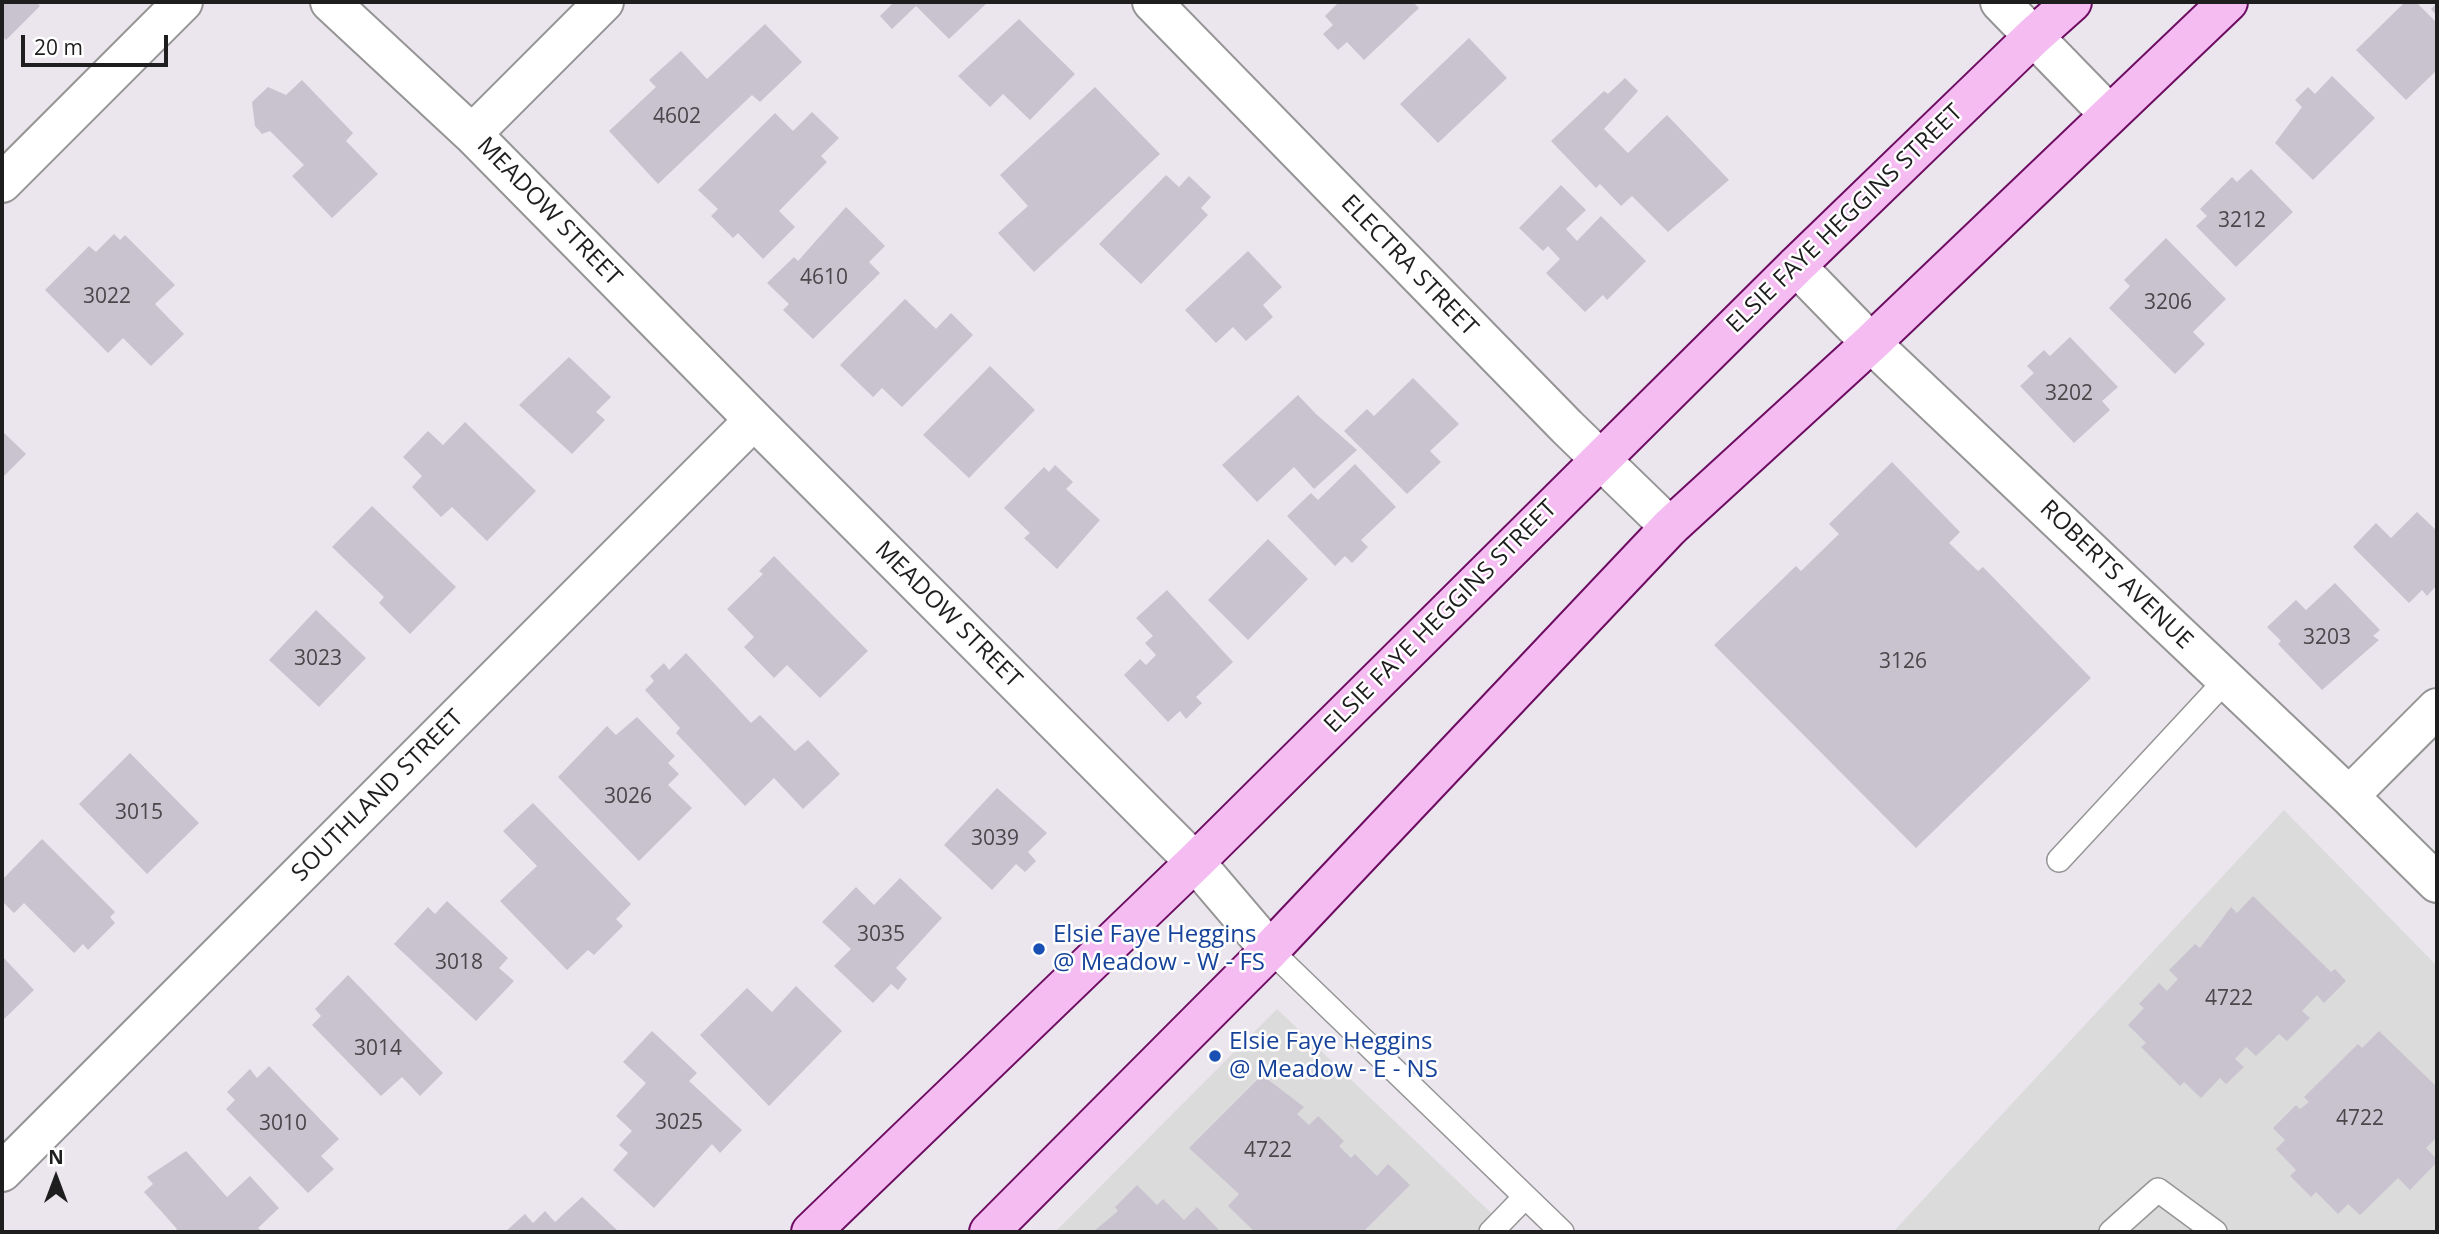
<!DOCTYPE html>
<style>
body{margin:0}
#map{position:relative;width:2439px;height:1234px;overflow:hidden;background:#ebe5ee;font-family:"Open Sans",sans-serif}
canvas{display:block}
.frame{position:absolute;inset:0;border:4px solid #1e1e1e;pointer-events:none}
.north{position:absolute;left:21px;top:1143px;width:70px;height:70px;-webkit-text-stroke:5px #fff;paint-order:stroke;rotate:0deg;font-size:19px;font-weight:700;line-height:28px;text-align:center;color:#1e1e1e}
.north::after{content:'';display:block;margin:auto;width:24px;height:32px;background:#1e1e1e;clip-path:polygon(50% 0,100% 100%,50% 72%,0 100%)}
.scale{position:absolute;left:21px;top:35px;width:147px;height:32px;box-sizing:border-box;border:4px solid #1e1e1e;border-top:0;padding-left:9px;font-size:21px;line-height:24px;white-space:nowrap;color:#1e1e1e;-webkit-text-stroke:5px #fff;paint-order:stroke}
</style>
<div id="map">
<canvas width="2439" height="1234"></canvas>
<div class="frame"></div>
<div class="north">N</div>
<div class="scale">20 m</div>
</div>
<script>
const ctx = document.querySelector('canvas').getContext('2d');
ctx.lineJoin = 'round';
function fill(path, color) { ctx.fillStyle = color; ctx.fill(path, 'evenodd'); }
const poly = rows => new Path2D(rows.map(r => 'M' + r).join(''));
function trace(path, color, width, dash) { ctx.strokeStyle = color; ctx.lineWidth = width; ctx.lineCap = dash ? 'butt' : 'round'; ctx.setLineDash(dash || []); ctx.stroke(path); }
function drawText(font, color, halo, rows, align = 'center') {
  ctx.font = font + ' "Open Sans",sans-serif'; ctx.lineWidth = 5; ctx.setLineDash([]); ctx.textBaseline = 'middle'; ctx.strokeStyle = halo; ctx.fillStyle = color; for (const [text, x, y, turn = 0] of rows) {
    ctx.save(); ctx.translate(x, y); ctx.rotate((+turn || 0) * Math.PI / 180); ctx.textAlign = isNaN(turn) ? turn : align; if (halo) ctx.strokeText(text, 0, 0); ctx.fillText(text, 0, 0); ctx.restore();
  }
}
fill(poly([
 [2284,810,2437,966,2437,1232,1893,1232],
 [1277,1009,1511,1232,1055,1232]
]), '#dbdbdc');
fill(poly([
 [2,2,36,2,40,6,6,40,2,36],
 [894,2,988,2,949,39,916,6,892,29,880,16],
 [1339,2,1413,2,1419,8,1364,60,1347,42,1338,50,1323,34,1333,25,1325,16],
 [2405,2,2416,2,2437,23,2437,70,2406,100,2356,50],
 [2437,3,2437,16,2431,9],
 [1019,19,1075,74,1030,120,1003,94,990,107,958,76],
 [765,24,802,62,760,102,752,95,658,184,609,131,656,87,649,80,681,51,707,79],
 [1469,38,1507,78,1438,143,1400,104],
 [2332,76,2375,118,2313,180,2275,143,2302,107,2295,100,2308,87,2315,94],
 [1625,78,1638,91,1604,129,1628,153,1667,115,1729,180,1668,232,1632,196,1621,206,1600,184,1596,188,1551,141,1604,91,1608,94],
 [302,80,353,133,346,141,378,174,332,218,292,176,304,165,270,131,262,134,255,126,252,102,268,87,286,95],
 [1095,87,1160,154,1034,272,998,233,1028,206,1000,175],
 [812,112,839,138,821,156,827,162,779,211,795,227,763,259,738,233,733,238,711,216,718,209,698,190,775,113,793,131],
 [2251,169,2293,212,2236,267,2196,226,2207,216,2200,209,2232,177,2237,182],
 [1166,175,1179,187,1189,176,1211,197,1201,208,1208,215,1141,284,1099,244],
 [1561,185,1586,210,1566,229,1577,241,1601,216,1646,261,1607,300,1603,295,1585,312,1546,273,1560,259,1548,246,1543,251,1519,228],
 [846,207,885,246,869,262,880,273,813,339,783,310,789,304,767,283,794,257,798,261],
 [114,234,120,240,125,235,175,285,155,304,184,334,151,366,123,338,108,353,45,290,89,246,96,252],
 [2166,238,2226,299,2193,332,2205,344,2175,374,2109,308,2130,286,2124,280],
 [1248,251,1282,287,1263,305,1273,317,1246,341,1233,327,1216,343,1185,310],
 [905,299,936,329,951,313,973,335,902,407,882,388,873,397,840,365],
 [2070,337,2118,387,2102,401,2110,410,2074,443,2020,386,2034,373,2027,366,2044,350,2050,356],
 [569,357,611,397,596,412,605,420,572,454,519,405],
 [990,366,1035,410,969,478,923,435],
 [1413,378,1459,424,1430,451,1441,462,1407,494,1344,431,1367,409,1374,416],
 [1298,395,1316,414,1357,450,1314,489,1294,467,1257,502,1222,465],
 [465,422,536,491,487,541,452,507,441,517,412,487,422,476,403,457,428,431,443,445],
 [2,431,26,454,2,478],
 [1892,462,1960,532,1949,543,1978,571,1983,567,2091,678,1916,848,1714,645,1796,566,1801,571,1839,534,1829,524],
 [1355,464,1396,507,1361,540,1368,547,1352,563,1345,556,1335,566,1287,516,1311,493,1318,500],
 [1055,465,1073,482,1066,489,1100,520,1057,569,1024,538,1030,533,1004,508,1044,467,1049,472],
 [372,506,456,587,410,634,379,603,384,597,332,547],
 [2417,512,2437,531,2437,575,2435,577,2437,585,2427,596,2422,590,2409,603,2353,547,2376,523,2391,538],
 [1268,539,1308,579,1248,640,1208,600],
 [774,556,868,651,820,698,787,665,774,678,744,647,754,637,727,609,763,574,759,571],
 [2335,583,2380,630,2373,636,2379,640,2322,690,2278,644,2281,641,2267,627,2296,600,2306,610],
 [1167,590,1233,662,1196,697,1202,703,1186,719,1180,711,1168,722,1124,675,1140,659,1146,665,1156,655,1145,643,1153,636,1136,618],
 [316,610,366,658,319,707,269,660],
 [686,653,751,723,760,715,795,751,808,740,840,774,803,809,774,778,745,806,676,733,680,728,645,690,654,681,650,676,664,663,669,670],
 [637,717,675,756,668,763,679,774,668,785,692,808,639,861,558,777,607,726,616,735],
 [130,753,199,823,147,874,79,804],
 [997,788,1047,833,1028,852,1036,861,1025,872,1016,864,992,890,944,845],
 [533,803,631,904,616,919,623,926,594,955,588,950,567,970,500,901,537,866,503,831],
 [42,839,115,912,110,917,115,923,88,950,83,944,74,953,24,903,14,913,2,901,2,880],
 [900,878,942,918,896,968,907,979,898,990,891,984,873,1003,834,966,851,949,822,922,856,887,874,905],
 [2253,896,2331,972,2335,969,2346,981,2324,1003,2317,995,2302,1011,2310,1018,2287,1041,2279,1034,2256,1056,2246,1047,2235,1059,2244,1067,2226,1084,2220,1078,2201,1098,2184,1082,2180,1086,2141,1047,2146,1043,2128,1025,2144,1008,2139,1004,2159,983,2167,991,2178,979,2169,970,2195,944,2200,948,2231,907,2237,913],
 [447,901,508,958,499,968,514,981,476,1021,394,944,428,907,435,914],
 [2,956,34,990,2,1021],
 [348,975,443,1073,420,1096,402,1077,381,1096,312,1025,321,1016,315,1009],
 [796,986,842,1031,769,1106,700,1035,747,988,772,1012],
 [652,1031,697,1073,689,1081,742,1130,720,1153,712,1144,654,1208,613,1170,628,1153,619,1145,632,1131,616,1116,646,1083,623,1062],
 [2379,1031,2437,1087,2437,1137,2426,1148,2437,1159,2437,1162,2410,1190,2398,1178,2360,1215,2348,1204,2338,1214,2316,1192,2311,1197,2290,1176,2296,1170,2276,1149,2285,1140,2273,1128,2296,1105,2300,1109,2309,1102,2304,1097,2358,1044,2362,1048],
 [269,1066,339,1139,321,1156,334,1169,308,1193,226,1109,235,1100,227,1092,250,1069,257,1078],
 [1262,1075,1304,1107,1297,1114,1309,1125,1318,1116,1344,1141,1339,1146,1351,1158,1355,1154,1377,1176,1388,1164,1410,1185,1363,1232,1255,1232,1228,1206,1239,1194,1189,1148],
 [186,1151,227,1197,250,1176,279,1208,258,1228,263,1232,174,1232,177,1229,144,1192,153,1184,147,1177],
 [1137,1185,1157,1205,1163,1199,1184,1220,1197,1207,1221,1232,1093,1232,1118,1211,1115,1207],
 [582,1197,619,1232,505,1232,525,1214,533,1223,545,1211,555,1222]
]), '#c9c3d0');
const service = poly([
 [2059,860,2226,680],
 [1270,950,1562,1232],
 [1491,1232,1525,1197],
 [2111,1232,2158,1190,2215,1232]
]);
const minor = poly([
 [330,2,472,134,754,420,1155,822,1195,862,1270,950],
 [1152,2,1567,427,1670,527],
 [2000,2,2109,114],
 [472,134,604,2],
 [2,183,183,2],
 [1796,266,1871,343,2349,796,2437,883],
 [2349,796,2437,708],
 [2,1172,754,420]
]);
const secondary = poly([
 [811,1232,1195,862,1796,266,2034,36,2072,2],
 [989,1232,1270,950,1670,527,1871,343,2228,2]
]);
trace(service, '#959595', 26);
trace(minor, '#959595', 42);
trace(secondary, '#6d0d62', 42);
trace(service, '#fff', 23);
trace(minor, '#fff', 38);
trace(secondary, '#f4bcf1', 38);
for (const [x, y, r, color] of [
 [1039,949,7,"#1a4fb4"],
 [1215,1056,7,"#1a4fb4"]
]) { const dot = new Path2D(); dot.arc(x, y, r, 0, 2 * Math.PI); ctx.fillStyle = color; ctx.fill(dot); trace(dot, '#fff', 2.5); }
drawText('21px', '#49474a', null, [
 ["4602",677,117],
 ["3212",2242,221],
 ["4610",824,278],
 ["3022",107,297],
 ["3206",2168,303],
 ["3202",2069,394],
 ["3203",2327,638],
 ["3023",318,659],
 ["3126",1903,662],
 ["3026",628,797],
 ["3015",139,813],
 ["3039",995,839],
 ["3035",881,935],
 ["3018",459,963],
 ["4722",2229,999],
 ["3014",378,1049],
 ["4722",2360,1119],
 ["3025",679,1123],
 ["3010",283,1124],
 ["4722",1268,1151]
]);
drawText('24px', '#1e1e1e', '#fff', [
 ["MEADOW STREET",549,212,46],
 ["ELSIE FAYE HEGGINS STREET",1845,219,-44],
 ["ELECTRA STREET",1409,266,46],
 ["ROBERTS AVENUE",2116,575,44],
 ["MEADOW STREET",948,615,45],
 ["ELSIE FAYE HEGGINS STREET",1441,617,-45],
 ["SOUTHLAND STREET",378,796,-45]
]);
drawText('24px', '#164399', '#fff', [
 ["Elsie Faye Heggins",1053,935],
 ["@ Meadow - W - FS",1053,963],
 ["Elsie Faye Heggins",1229,1042],
 ["@ Meadow - E - NS",1229,1070]
], 'left');
</script>
